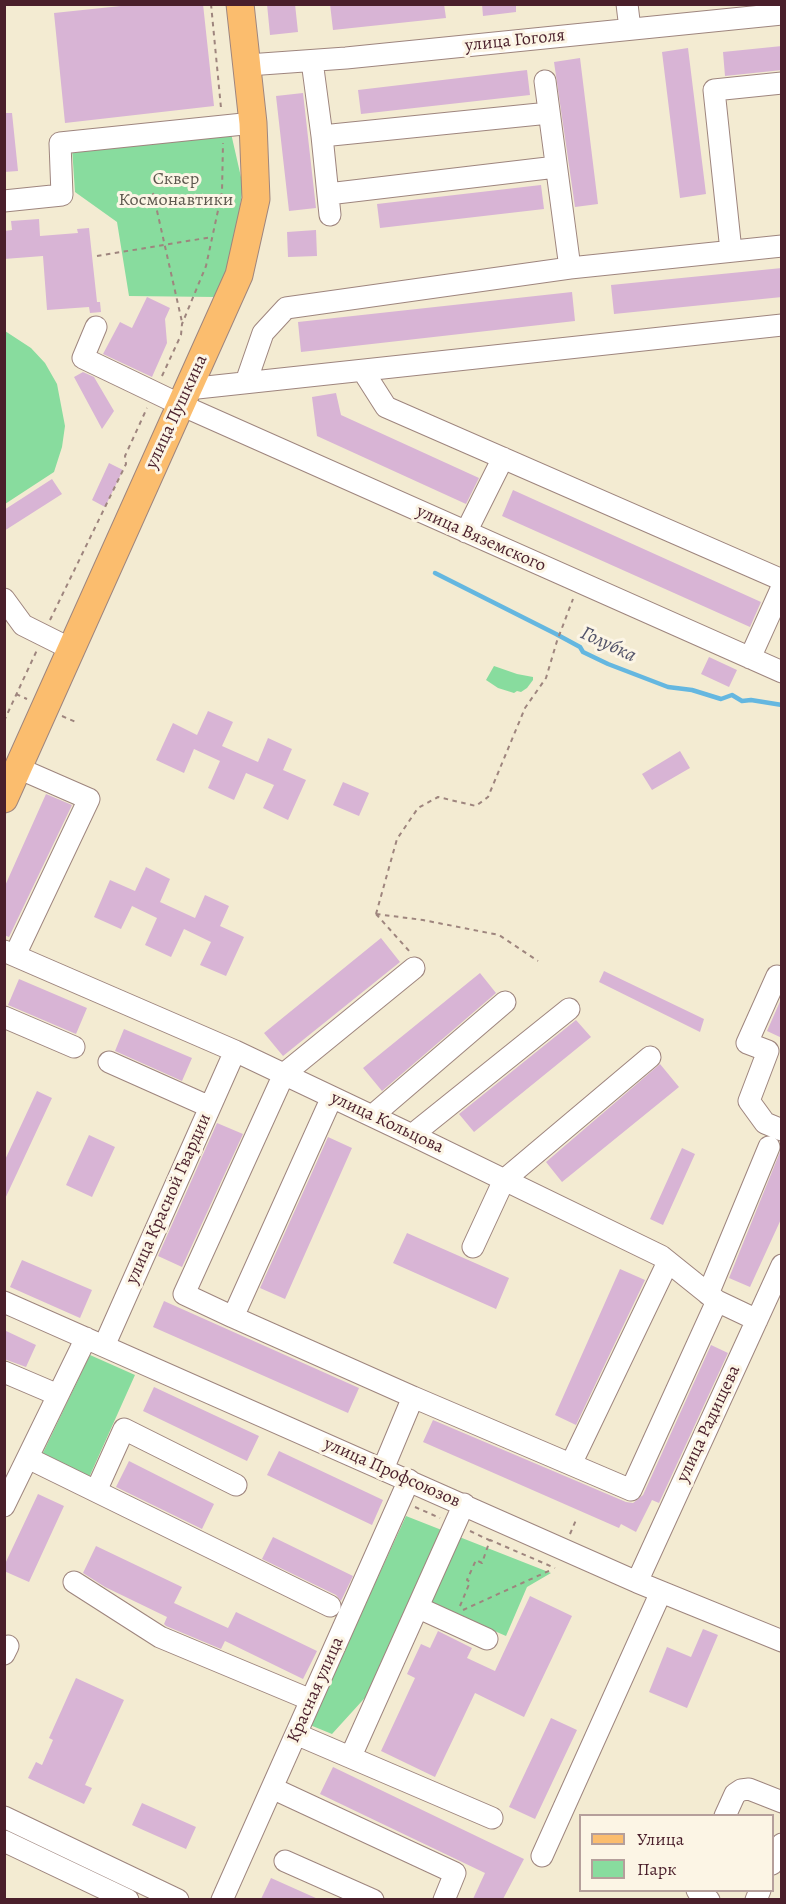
<!DOCTYPE html>
<meta charset="utf-8">
<style>
body{margin:0}
#map{position:relative;width:786px;height:1904px;overflow:hidden;background:#f3ebd2;font-family:Alegreya,serif}
canvas{display:block}
.frame{position:absolute;inset:0;border:6px solid #4a1f2b;pointer-events:none}
.legend{position:absolute;left:579px;top:1814px;width:195px;height:78px;box-sizing:border-box;background:#fcf5e5;border:2px solid #b59f9b;margin:0;padding:8px 10px;list-style:none;font-size:18px;color:#4a1f2b}
.legend li{display:flex;align-items:center;gap:12px;height:30px}
.legend b{width:30px;border:2px solid #b59f9b}
</style>
<div id="map">
<canvas width="786" height="1904"></canvas>
<div class="frame"></div>
<ul class="legend">
<li><b style="height:8px;background:#fbbd6e"></b>Улица</li>
<li><b style="height:16px;background:#88dc9e"></b>Парк</li>
</ul>
</div>
<script>
const ctx = document.querySelector('canvas').getContext('2d');
ctx.lineJoin = 'round';
function fill(path, color) { ctx.fillStyle = color; ctx.fill(path, 'evenodd'); }
const poly = rows => new Path2D(rows.map(r => 'M' + r).join(''));
function trace(path, color, width, dash) { ctx.strokeStyle = color; ctx.lineWidth = width; ctx.lineCap = dash ? 'butt' : 'round'; ctx.setLineDash(dash || []); ctx.stroke(path); }
function drawText(font, color, halo, rows, align = 'center') {
  ctx.font = font + ' Alegreya,serif'; ctx.lineWidth = 6; ctx.setLineDash([]); ctx.textBaseline = 'middle'; ctx.strokeStyle = halo; ctx.fillStyle = color; for (const [text, x, y, turn = 0] of rows) {
    ctx.save(); ctx.translate(x, y); ctx.rotate((+turn || 0) * Math.PI / 180); ctx.textAlign = isNaN(turn) ? turn : align; if (halo) ctx.strokeText(text, 0, 0); ctx.fillText(text, 0, 0); ctx.restore();
  }
}
fill(poly([
 [228,120,243,186,234,247,222,286,216,297,129,296,117,222,75,192,71,133],
 [5,331,31,348,45,363,57,384,65,426,62,447,54,472,5,504],
 [494,666,517,674,533,677,533,680,527,688,521,692,517,691,514,693,498,688,486,680],
 [90,1355,135,1375,87,1482,40,1459],
 [406,1516,551,1573,527,1587,506,1636,430,1603,372,1690,332,1734,310,1725]
]), '#88dc9e');
trace(poly([
 [435,573,556,634,580,647,583,652,608,664,668,687,692,690,721,699,732,695,742,701,751,700,782,705]
]), '#64b7e0', 4.5);
fill(poly([
 [140,4,203,4,214,106,65,123,54,13],
 [267,4,295,4,298,32,270,35],
 [330,4,444,4,446,18,333,30],
 [482,4,516,4,516,12,483,16],
 [782,46,782,70,725,76,723,52],
 [688,48,706,194,680,198,662,52],
 [580,58,598,204,575,207,554,62],
 [527,70,530,95,361,114,358,90],
 [303,93,316,208,289,211,276,96],
 [4,113,12,113,18,171,4,172],
 [541,185,544,209,380,228,377,204],
 [39,219,40,236,78,233,77,229,89,228,97,302,100,302,101,312,90,313,89,307,47,310,43,256,4,259,4,231,12,230,11,221],
 [316,230,317,256,288,257,287,232],
 [782,268,782,297,614,314,611,285],
 [572,292,575,321,301,352,298,322],
 [147,297,170,308,165,319,167,343,152,377,103,354,120,322,132,328],
 [83,372,94,377,114,411,102,429,74,377],
 [336,393,341,415,479,478,466,504,317,436,312,397],
 [109,463,123,470,105,507,92,500],
 [52,479,62,494,4,531,4,510],
 [513,490,761,602,750,627,502,516],
 [709,657,737,670,729,687,701,674],
 [208,711,233,722,222,746,258,762,268,738,292,749,283,770,306,780,288,820,263,808,274,785,246,773,234,800,208,788,220,761,194,749,184,773,156,760,173,723,197,735],
 [680,751,690,768,652,790,642,774],
 [343,782,369,793,359,816,333,805],
 [46,794,72,805,9,937,4,935,4,888],
 [146,867,170,879,160,902,195,918,205,895,229,906,220,926,244,937,226,976,200,965,211,942,184,929,171,957,145,945,157,918,132,906,121,929,94,917,110,880,135,891],
 [381,938,400,962,283,1056,264,1033],
 [604,971,704,1019,700,1032,599,982],
 [480,973,496,993,382,1091,363,1068],
 [19,979,87,1008,76,1034,8,1005],
 [782,997,782,1038,767,1031],
 [576,1020,591,1037,474,1132,459,1114],
 [124,1029,192,1058,182,1081,115,1051],
 [660,1064,679,1087,562,1182,546,1162],
 [37,1091,52,1098,4,1201,4,1162],
 [217,1123,243,1134,182,1267,158,1256],
 [89,1135,115,1147,92,1197,66,1185],
 [328,1137,352,1148,285,1299,260,1288],
 [782,1147,782,1217,750,1287,729,1278],
 [682,1148,695,1154,663,1225,650,1219],
 [407,1233,509,1278,496,1309,393,1263],
 [22,1260,92,1290,80,1318,10,1287],
 [620,1269,645,1280,576,1425,555,1415],
 [164,1301,359,1388,348,1413,153,1327],
 [4,1330,36,1345,26,1367,4,1359],
 [711,1345,728,1353,659,1503,652,1500,636,1532,621,1524,619,1528,423,1442,433,1420,626,1502,633,1503,643,1495],
 [154,1387,259,1436,247,1461,143,1411],
 [279,1451,383,1500,372,1525,267,1475],
 [129,1461,214,1504,202,1529,116,1487],
 [38,1494,64,1506,29,1582,4,1571,4,1566],
 [273,1537,353,1576,341,1601,336,1595,262,1559],
 [96,1546,182,1587,174,1603,228,1628,236,1612,317,1651,303,1679,225,1641,221,1649,166,1626,164,1624,167,1617,105,1587,83,1573],
 [530,1596,572,1616,524,1717,475,1693,435,1777,381,1751,415,1678,407,1674,421,1644,430,1648,438,1631,472,1648,467,1658,495,1671],
 [703,1629,718,1635,687,1708,649,1692,667,1647,691,1657],
 [76,1678,124,1700,85,1785,92,1788,84,1804,28,1778,36,1762,42,1765,53,1740,49,1738],
 [551,1718,577,1730,535,1819,509,1807],
 [333,1767,524,1859,503,1899,473,1899,485,1873,320,1794],
 [142,1803,196,1827,186,1849,132,1825],
 [271,1878,318,1899,261,1899]
]), '#d8b4d5');
const minor = poly([
 [627,4,630,29],
 [312,61,322,136,330,215],
 [248,65,346,58,782,14],
 [545,81,570,268],
 [322,136,549,113],
 [328,194,556,167],
 [4,201,62,195,60,143,253,123],
 [731,251,714,90,782,83],
 [96,327,83,358,181,405,782,672],
 [363,371,386,407,782,580],
 [246,382,263,333,286,308,570,268,782,246],
 [188,389,782,325],
 [466,532,503,458],
 [4,599,23,625,71,649],
 [750,658,782,587],
 [4,951,235,1051,412,1135,661,1256,717,1301,757,1320],
 [15,955,89,799,18,768],
 [782,978,777,976,747,1043,768,1051,749,1101,765,1123,782,1130],
 [4,1017,74,1047],
 [109,1062,210,1107],
 [332,1097,233,1317,184,1294,284,1074,414,968],
 [372,1116,505,1002],
 [412,1135,569,1009],
 [473,1247,504,1180,650,1057],
 [708,1294,769,1147],
 [4,1302,637,1582,782,1641],
 [233,1317,413,1397,383,1469],
 [104,1346,235,1051],
 [4,1372,58,1395],
 [413,1397,631,1490,717,1301],
 [28,1458,330,1606],
 [571,1464,668,1262],
 [96,1491,124,1429,236,1485],
 [4,1506,86,1338],
 [74,1582,160,1637,311,1700],
 [637,1582,782,1265],
 [419,1608,487,1639],
 [4,1654,8,1646],
 [296,1734,492,1818],
 [351,1756,464,1504],
 [272,1788,455,1873,444,1900],
 [725,1816,735,1794,741,1790,749,1789,782,1802],
 [4,1817,178,1900],
 [4,1841,128,1900],
 [542,1856,661,1592],
 [285,1861,373,1900],
 [772,1864,782,1844],
 [697,1890,700,1895,709,1900],
 [222,1900,409,1480],
 [756,1900,760,1890]
]);
const major = poly([
 [4,799,239,275,256,199,253,123,240,4]
]);
trace(minor, '#9e857e', 23);
trace(major, '#9e857e', 29);
trace(poly([
 [211,4,221,108],
 [153,193,182,322],
 [97,256,212,237],
 [162,376,181,335,182,324,206,266,222,192,223,143],
 [50,620,126,464,125,456,147,408],
 [16,694,27,699],
 [62,716,78,723],
 [4,721,37,650],
 [376,914,397,839,418,808,438,797,476,806,488,797,525,708,546,678,557,641,573,599],
 [376,914,423,920,499,935,538,961],
 [376,914,410,952],
 [415,1507,440,1518],
 [470,1531,489,1540],
 [570,1534,576,1520],
 [460,1606,470,1582,467,1580,476,1560,482,1563,490,1540,555,1568],
 [463,1610,553,1569]
]), '#9e857e', 2, [4.5, 4.5]);
trace(minor, '#fff', 21);
trace(major, '#fbbd6e', 27);
drawText('18px', '#4a1f2b', '#fcf5e5', [
 ["улица Гоголя",515,41,-6],
 ["улица Пушкина",177,412,-65],
 ["улица Вяземского",481,539,24],
 ["улица Кольцова",387,1123,25],
 ["улица Красной Гвардии",169,1199,-66],
 ["улица Радищева",709,1424,-65],
 ["улица Профсоюзов",392,1473,24],
 ["Красная улица",316,1690,-66]
]);
drawText('18px', '#5d584e', '#fcf5e5', [
 ["Сквер",176,180],
 ["Космонавтики",176,201]
]);
drawText('italic 20px', '#53546a', '#fcf5e5', [
 ["Голубка",608,645,25]
]);
</script>
